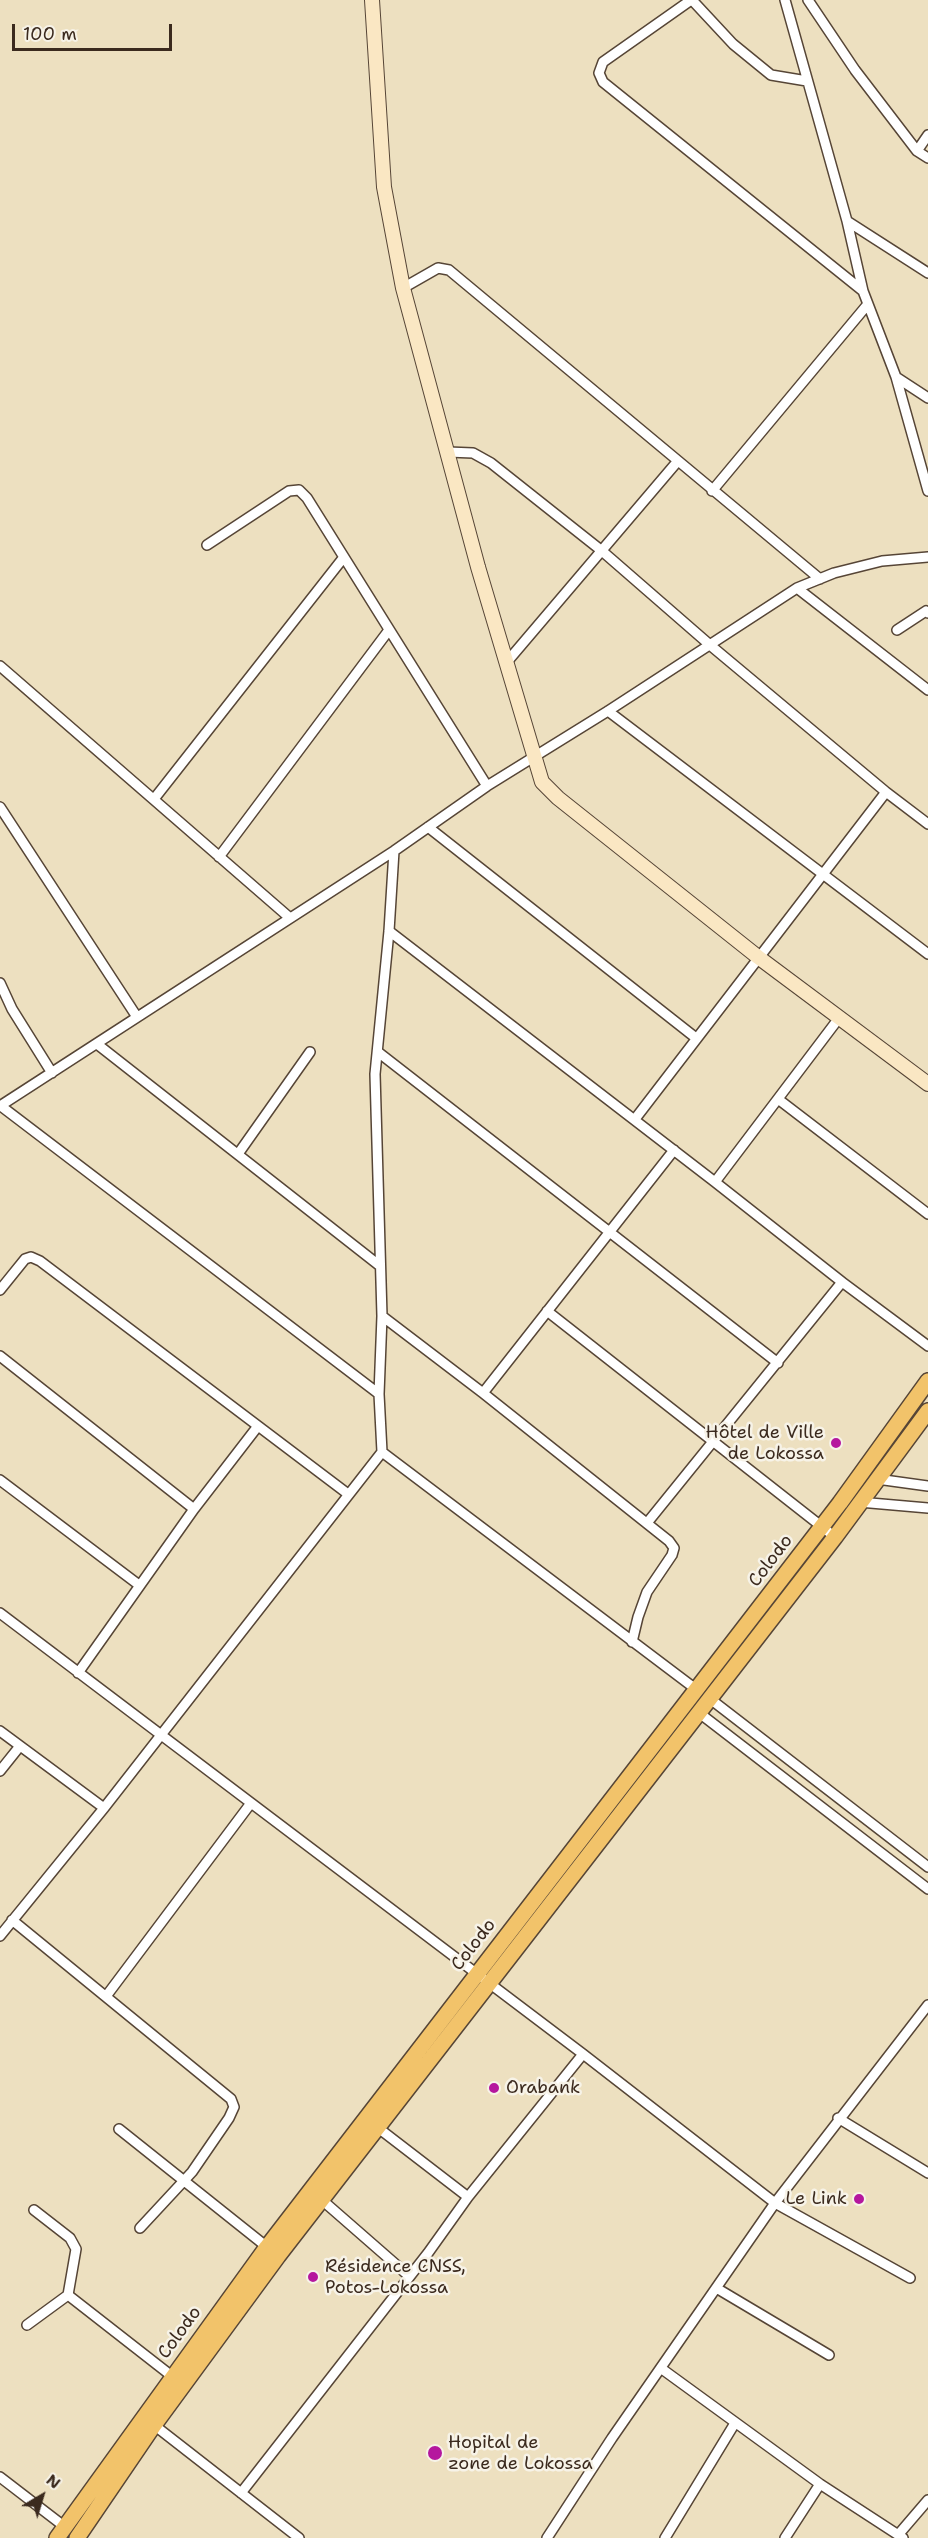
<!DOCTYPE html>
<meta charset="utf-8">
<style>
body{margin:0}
#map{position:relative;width:928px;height:2538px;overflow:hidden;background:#ede0c0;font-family:"Shantell Sans",sans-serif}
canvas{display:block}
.north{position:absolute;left:12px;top:2466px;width:60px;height:60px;-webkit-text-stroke:4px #f7f3e8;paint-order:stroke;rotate:38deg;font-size:16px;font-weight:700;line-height:24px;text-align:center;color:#3b2a1e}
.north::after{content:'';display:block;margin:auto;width:21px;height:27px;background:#3b2a1e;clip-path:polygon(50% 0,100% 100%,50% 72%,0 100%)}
.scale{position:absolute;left:12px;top:24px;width:160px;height:27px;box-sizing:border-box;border:3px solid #3b2a1e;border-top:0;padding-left:8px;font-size:18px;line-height:21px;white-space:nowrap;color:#3b2a1e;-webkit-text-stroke:4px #f7f3e8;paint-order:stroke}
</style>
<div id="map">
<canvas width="928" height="2538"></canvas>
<div class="north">N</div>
<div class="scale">100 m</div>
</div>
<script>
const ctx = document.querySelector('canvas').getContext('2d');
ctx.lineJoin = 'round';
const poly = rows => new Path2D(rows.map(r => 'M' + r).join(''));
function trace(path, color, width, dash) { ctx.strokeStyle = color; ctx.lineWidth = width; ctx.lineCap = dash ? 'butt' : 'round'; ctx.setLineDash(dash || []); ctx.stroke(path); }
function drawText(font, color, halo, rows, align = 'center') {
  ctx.font = font + ' "Shantell Sans",sans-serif'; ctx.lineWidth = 5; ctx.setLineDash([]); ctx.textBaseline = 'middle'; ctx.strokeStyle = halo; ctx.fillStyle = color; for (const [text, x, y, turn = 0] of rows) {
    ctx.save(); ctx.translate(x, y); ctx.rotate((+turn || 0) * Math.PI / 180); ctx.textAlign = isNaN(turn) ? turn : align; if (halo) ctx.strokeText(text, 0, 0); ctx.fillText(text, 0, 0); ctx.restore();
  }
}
const minor = poly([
 [691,0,603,62,599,73,603,82,863,291],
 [692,0,733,44,771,75,807,81],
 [785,0,847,221,863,291,896,377,928,491],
 [808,0,855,70,917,151,928,158],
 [917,151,928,135],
 [847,221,928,273],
 [403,288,438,268,449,270,820,579],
 [896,377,928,398],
 [448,452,473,453,491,463,602,551,710,645,886,792,928,824],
 [712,491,868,304],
 [207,545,289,491,299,490,307,498,487,786],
 [797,588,928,690],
 [897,630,926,611,928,613],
 [506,663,677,462],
 [0,666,290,918],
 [608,711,928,954],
 [154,799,344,557],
 [0,807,137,1017],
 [428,827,696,1038],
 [219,857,389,630],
 [389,931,715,1182,842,1282,928,1346],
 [0,983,12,1009,52,1073],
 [97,1044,380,1266],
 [378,1052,778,1363],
 [778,1099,928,1214],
 [0,1106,394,851,487,786,608,711,797,588,834,573,882,561,928,557],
 [1,1106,379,1394],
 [635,1119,886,792],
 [238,1154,310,1052],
 [715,1182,839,1018],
 [0,1290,25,1259,31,1257,40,1261,348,1494],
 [547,1311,835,1537],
 [382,1316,483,1393,669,1541,674,1548,672,1555,647,1592,638,1617,632,1642],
 [0,1356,194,1509],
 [483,1393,674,1150],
 [382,1452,697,1690],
 [877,1479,928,1486],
 [0,1480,139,1585],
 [859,1502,928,1508],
 [647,1523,842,1282],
 [0,1613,583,2054,775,2203,910,2278],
 [78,1673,194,1509,258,1426],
 [709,1698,928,1867],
 [698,1712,928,1889],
 [0,1731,104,1808],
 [0,1771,20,1746],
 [12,1920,231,2099,234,2107,229,2118,192,2172,140,2228],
 [0,1936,104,1808,382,1452,379,1394,382,1316,375,1074,389,931,394,851],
 [107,1995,251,1803],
 [838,2118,928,2173],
 [377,2127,468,2197],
 [119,2129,267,2247],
 [322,2200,409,2276],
 [34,2210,70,2238,76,2249,68,2295],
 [718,2289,829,2355],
 [27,2325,68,2295,173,2377],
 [662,2369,820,2484,903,2538],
 [154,2425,299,2538],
 [0,2477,65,2527],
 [241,2493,428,2253,468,2197,583,2054],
 [898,2535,928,2500],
 [547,2538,612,2438,775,2203,928,2005],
 [665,2538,735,2423],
 [785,2538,820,2484]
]);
const secondary = poly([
 [372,0,384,187,403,288,478,567,542,782,558,798,758,957,928,1084]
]);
const primary = poly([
 [57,2538,267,2247,840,1503,928,1381],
 [77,2538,154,2425,278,2256,835,1537,928,1411]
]);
trace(minor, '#564536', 12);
trace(secondary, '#564536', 16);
trace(primary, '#564536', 18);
trace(minor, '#fff', 9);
trace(secondary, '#fae7c3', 14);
trace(primary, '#f2c36a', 15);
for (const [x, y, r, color] of [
 [836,1443,6,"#b5179e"],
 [494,2088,6,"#b5179e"],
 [859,2199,6,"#b5179e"],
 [313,2277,6,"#b5179e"],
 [435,2453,8,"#b5179e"]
]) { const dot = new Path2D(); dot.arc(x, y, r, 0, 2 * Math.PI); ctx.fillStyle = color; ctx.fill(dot); trace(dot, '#f7f3e8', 2); }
drawText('18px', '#3b2a1e', '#f7f3e8', [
 ["Hôtel de Ville",824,1433,"right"],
 ["de Lokossa",824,1454,"right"],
 ["Orabank",506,2088],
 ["Le Link",847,2199,"right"],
 ["Résidence CNSS,",325,2267],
 ["Potos-Lokossa",325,2288],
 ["Hopital de",448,2443],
 ["zone de Lokossa",448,2464]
], 'left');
drawText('18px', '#3b2a1e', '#f7f3e8', [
 ["Colodo",771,1561,-53],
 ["Colodo",474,1945,-52],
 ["Colodo",180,2333,-54]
]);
</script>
